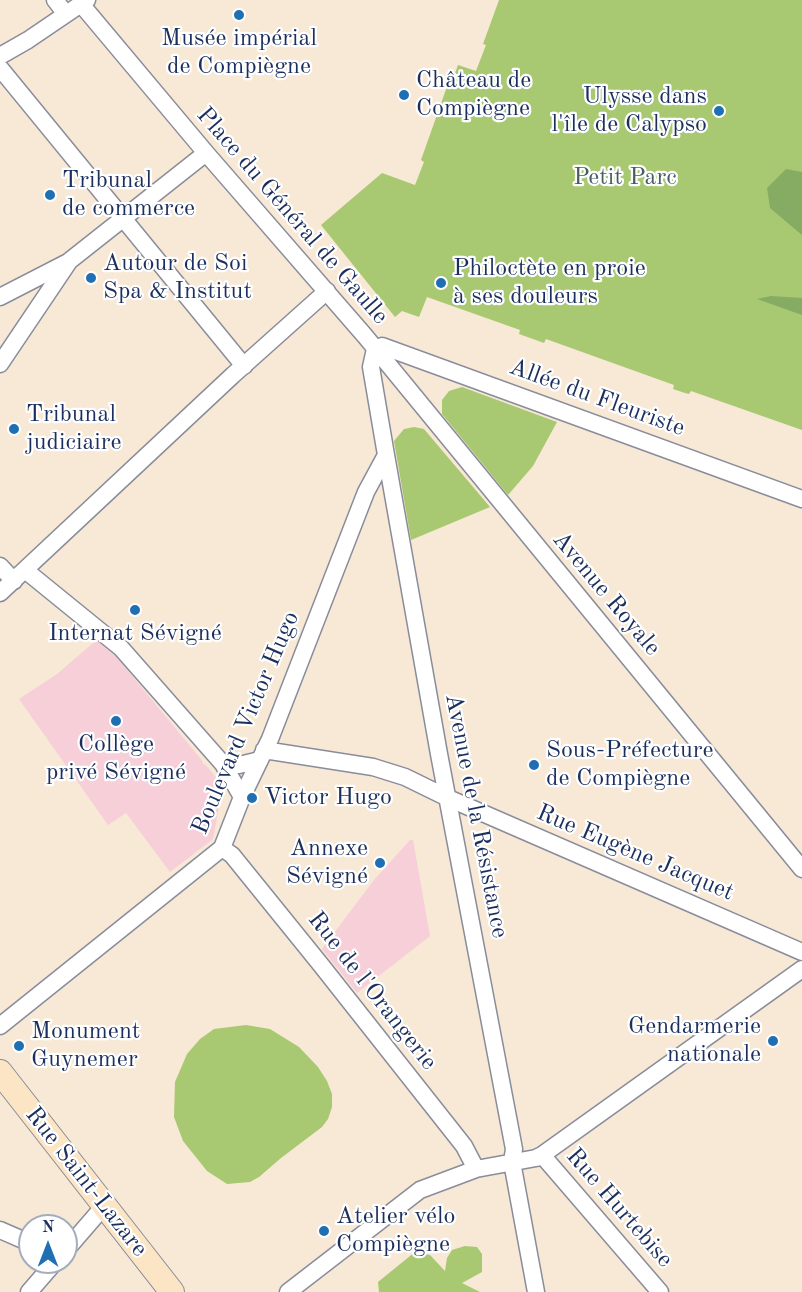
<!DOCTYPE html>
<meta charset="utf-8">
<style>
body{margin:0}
#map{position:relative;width:802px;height:1292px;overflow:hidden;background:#f7e9d5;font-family:"Old Standard TT",serif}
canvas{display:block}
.north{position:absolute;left:18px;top:1214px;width:60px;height:60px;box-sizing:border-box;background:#fff;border:2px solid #a4acbf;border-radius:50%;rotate:0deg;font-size:16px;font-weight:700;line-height:24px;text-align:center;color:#1b2f5e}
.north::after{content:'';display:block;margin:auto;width:21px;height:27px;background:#1f6fb2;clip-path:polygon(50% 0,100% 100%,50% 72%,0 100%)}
</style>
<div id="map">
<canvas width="802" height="1292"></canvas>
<div class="north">N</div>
</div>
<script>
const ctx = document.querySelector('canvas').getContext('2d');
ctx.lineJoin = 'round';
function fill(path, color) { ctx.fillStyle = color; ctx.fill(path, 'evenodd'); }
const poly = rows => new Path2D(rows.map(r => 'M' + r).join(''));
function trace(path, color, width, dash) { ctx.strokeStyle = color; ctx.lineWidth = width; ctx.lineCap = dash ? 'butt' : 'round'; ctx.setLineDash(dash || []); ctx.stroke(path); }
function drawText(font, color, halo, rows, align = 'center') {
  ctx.font = font + ' "Old Standard TT",serif'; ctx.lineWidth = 4.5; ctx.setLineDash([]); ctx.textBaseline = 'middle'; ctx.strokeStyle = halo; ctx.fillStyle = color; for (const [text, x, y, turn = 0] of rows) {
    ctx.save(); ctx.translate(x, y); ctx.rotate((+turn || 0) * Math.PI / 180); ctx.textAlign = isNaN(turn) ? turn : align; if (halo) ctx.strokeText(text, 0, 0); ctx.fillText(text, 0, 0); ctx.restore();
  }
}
fill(poly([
 [100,637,201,759,204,765,205,764,223,786,213,839,170,872,126,813,108,825,19,699,57,674],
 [410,840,413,840,430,936,357,993,322,949,374,880]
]), '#f6cfd9');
fill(poly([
 [499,0,802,0,802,430,691,391,689,394,685,393,673,389,674,385,546,339,544,343,519,334,520,330,427,297,419,317,402,311,395,317,321,225,382,173,415,185,424,162,421,160,449,81,452,82,458,65,476,71,486,45,483,44],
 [462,387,557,422,533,466,508,495,442,414,442,400,449,391],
 [414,427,424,429,490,507,411,540,394,441,404,429],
 [246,1025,270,1029,299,1047,318,1067,327,1081,332,1094,332,1107,328,1119,322,1127,281,1158,259,1177,250,1182,227,1184,207,1171,183,1141,174,1117,175,1082,187,1054,200,1039,214,1029],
 [465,1246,477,1247,482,1254,482,1272,462,1283,480,1292,379,1292,378,1282,415,1252,430,1255,445,1271,447,1258,452,1250]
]), '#a8c871');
fill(poly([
 [786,169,802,172,802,235,770,208,767,188],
 [771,296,802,298,802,315,757,299]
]), '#86ac63');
const street = poly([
 [55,0,66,14],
 [81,4,206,153,365,336,802,869],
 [0,56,28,40,87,0],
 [0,68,244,366],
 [0,297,68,262,206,153],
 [375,349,371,367,386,455,439,754,514,1149,512,1162,536,1292],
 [375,349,382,346,802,499],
 [0,364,68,263],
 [0,566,14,581],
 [25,570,121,648,223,764,242,797],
 [0,593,233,375,327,291],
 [264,750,373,767,405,777,448,798,802,952],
 [223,764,239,765,260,760],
 [222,848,232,855,321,965,464,1146,476,1169],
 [0,1026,222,848,242,797,270,739,366,492,386,455],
 [542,1155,660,1292],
 [0,1230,30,1243],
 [66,1250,104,1206],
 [29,1292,55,1262],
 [288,1292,420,1190,476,1169,536,1158,542,1155,802,969]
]);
const secondary = poly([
 [0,1072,172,1292]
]);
trace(street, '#898c9a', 19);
trace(secondary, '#898c9a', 26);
trace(street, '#fff', 16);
trace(secondary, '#fce5c4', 24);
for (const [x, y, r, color] of [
 [239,15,6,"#1f6fb2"],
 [404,95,6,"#1f6fb2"],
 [719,111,6,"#1f6fb2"],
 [50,195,6,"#1f6fb2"],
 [91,278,6,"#1f6fb2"],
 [441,283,6,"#1f6fb2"],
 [14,429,6,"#1f6fb2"],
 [135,610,6,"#1f6fb2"],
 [116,721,6,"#1f6fb2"],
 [534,765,6,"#1f6fb2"],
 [252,798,6,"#1f6fb2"],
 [380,863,6,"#1f6fb2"],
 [773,1041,6,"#1f6fb2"],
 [19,1046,6,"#1f6fb2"],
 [324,1231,6,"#1f6fb2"]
]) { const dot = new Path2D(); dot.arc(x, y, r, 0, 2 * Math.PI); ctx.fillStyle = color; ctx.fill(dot); trace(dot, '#fff', 2); }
drawText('24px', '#1b2f5e', '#fff', [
 ["Musée impérial",239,39,"center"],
 ["de Compiègne",239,67,"center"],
 ["Château de",416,81],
 ["Compiègne",416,109],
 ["Ulysse dans",707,97,"right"],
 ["l'île de Calypso",707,125,"right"],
 ["Tribunal",62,181],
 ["de commerce",62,209],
 ["Autour de Soi",103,264],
 ["Spa & Institut",103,292],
 ["Philoctète en proie",453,269],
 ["à ses douleurs",453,297],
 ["Tribunal",26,415],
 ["judiciaire",26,443],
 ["Internat Sévigné",135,634,"center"],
 ["Collège",116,745,"center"],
 ["privé Sévigné",116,773,"center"],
 ["Sous-Préfecture",546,751],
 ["de Compiègne",546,779],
 ["Victor Hugo",264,798],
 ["Annexe",368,849,"right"],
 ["Sévigné",368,877,"right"],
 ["Gendarmerie",761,1027,"right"],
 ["nationale",761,1055,"right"],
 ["Monument",31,1032],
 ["Guynemer",31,1060],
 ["Atelier vélo",336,1217],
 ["Compiègne",336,1245]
], 'left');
drawText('24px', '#455d64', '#fff', [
 ["Petit Parc",625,178]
]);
drawText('24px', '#1b2f5e', '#fff', [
 ["Place du Général de Gaulle",292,216,49],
 ["Allée du Fleuriste",597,398,20],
 ["Avenue Royale",606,594,50],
 ["Boulevard Victor Hugo",246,723,-67],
 ["Avenue de la Résistance",476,816,79],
 ["Rue Eugène Jacquet",635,853,23],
 ["Rue de l'Orangerie",372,991,52],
 ["Rue Saint-Lazare",86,1182,52],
 ["Rue Hurtebise",619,1208,49]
]);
</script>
